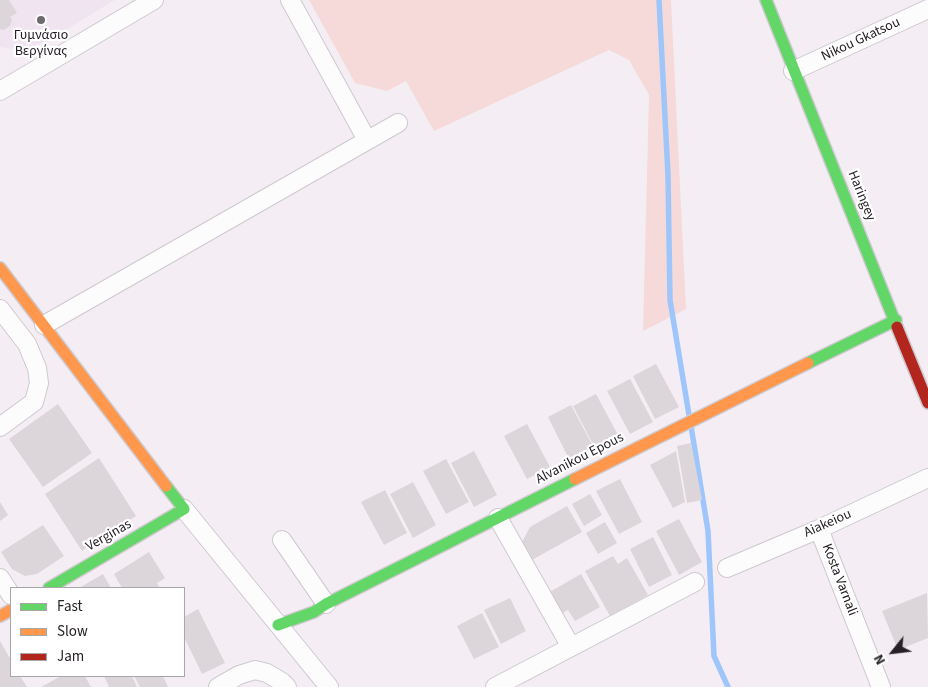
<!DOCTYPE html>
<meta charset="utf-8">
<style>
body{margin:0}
#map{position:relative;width:928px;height:687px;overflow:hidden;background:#f4eef4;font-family:"Source Sans 3",sans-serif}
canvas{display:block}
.legend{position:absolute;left:10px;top:587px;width:175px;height:90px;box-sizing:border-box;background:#fff;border:1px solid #a8a6a8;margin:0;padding:6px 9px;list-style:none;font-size:15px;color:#262126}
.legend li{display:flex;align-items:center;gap:10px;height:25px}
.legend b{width:25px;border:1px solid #a8a6a8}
.north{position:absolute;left:868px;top:627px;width:50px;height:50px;-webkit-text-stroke:4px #fff;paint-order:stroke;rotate:241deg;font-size:14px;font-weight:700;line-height:20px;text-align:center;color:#262126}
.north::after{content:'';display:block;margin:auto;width:18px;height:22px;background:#262126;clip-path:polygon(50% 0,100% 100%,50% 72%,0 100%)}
</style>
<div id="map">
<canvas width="928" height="687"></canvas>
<ul class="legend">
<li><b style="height:6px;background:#63d668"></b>Fast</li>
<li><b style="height:6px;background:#ff974d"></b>Slow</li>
<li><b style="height:6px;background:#b3261e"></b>Jam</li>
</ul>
<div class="north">N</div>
</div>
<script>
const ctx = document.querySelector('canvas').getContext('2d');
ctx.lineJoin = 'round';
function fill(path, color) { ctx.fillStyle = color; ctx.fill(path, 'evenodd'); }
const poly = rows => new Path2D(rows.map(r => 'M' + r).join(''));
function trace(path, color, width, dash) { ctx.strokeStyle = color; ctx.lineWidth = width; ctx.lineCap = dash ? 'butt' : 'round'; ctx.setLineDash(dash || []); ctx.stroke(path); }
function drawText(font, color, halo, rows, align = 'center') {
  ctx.font = font + ' "Source Sans 3",sans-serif'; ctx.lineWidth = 4.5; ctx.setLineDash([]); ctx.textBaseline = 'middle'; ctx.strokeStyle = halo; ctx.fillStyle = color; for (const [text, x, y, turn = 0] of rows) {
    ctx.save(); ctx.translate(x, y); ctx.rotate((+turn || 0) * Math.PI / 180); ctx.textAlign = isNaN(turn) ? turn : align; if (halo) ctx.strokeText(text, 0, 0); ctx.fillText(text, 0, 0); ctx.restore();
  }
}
fill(poly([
 [0,0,115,0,49,40,20,50,0,47]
]), '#f0e4f1');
fill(poly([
 [309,0,671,0,686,309,643,331,649,95,629,60,609,50,434,131,406,81,387,91,355,83]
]), '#f6dad9');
trace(poly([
 [659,0,668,175,670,300,689,415],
 [691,426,708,531,714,656,728,687]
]), '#9fc6fb', 5.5);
fill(poly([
 [0,0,9,0,17,13,10,17,12,20,10,26,4,30,0,29],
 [656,364,679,407,655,419,633,376],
 [630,379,653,422,630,434,607,391],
 [596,394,619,437,596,450,573,406],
 [58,404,92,453,43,487,9,439],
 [571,405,594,448,570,461,548,417],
 [527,424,550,467,527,479,504,436],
 [691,443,702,500,687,503,677,446],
 [474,451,497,495,474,507,451,463],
 [676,451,685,502,673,508,650,465],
 [99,458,136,516,82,551,45,494],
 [446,459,469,502,446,514,423,471],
 [620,479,642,522,619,534,596,491],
 [413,482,436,525,413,538,390,494],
 [385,490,407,533,384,545,361,502],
 [590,494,602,515,584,526,572,504],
 [0,502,8,515,0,521],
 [567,506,582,532,532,560,522,542,530,527],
 [679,519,702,562,679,575,656,531],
 [605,522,617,543,598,554,586,533],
 [43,525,64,556,37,574,25,576,12,569,1,552],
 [653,537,672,575,649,587,630,549],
 [149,552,165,578,157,583,160,588,122,588,114,574],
 [613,556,618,564,627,558,648,595,610,616,585,571],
 [103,574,111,588,79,588],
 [581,574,600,607,575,621,568,610,561,614,548,593],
 [927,593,928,638,898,650,882,611],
 [510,598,526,631,501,644,484,610],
 [198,609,225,663,202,674,184,637,184,617],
 [482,613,499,647,474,659,457,626],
 [0,641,11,660,11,676,20,676,27,687,0,687],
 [61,676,85,676,91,687,41,687],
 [104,676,132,676,137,687,109,687],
 [134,676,163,676,168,687,140,687]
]), '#dcd6da');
const street = poly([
 [290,0,367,140],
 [793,71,928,9],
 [0,91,154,0],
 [0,309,27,344,37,368,39,383,34,402,0,427],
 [44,325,398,123],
 [184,509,329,687],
 [498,518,571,647],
 [819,529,881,687],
 [282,540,326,604],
 [727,568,819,529,928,478],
 [0,578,11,595],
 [218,687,239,675,255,670,267,673,282,682,287,687],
 [495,687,695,582]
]);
const fast = poly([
 [766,0,897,327],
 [808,363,896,320],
 [49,588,184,509,166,486],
 [278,625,314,612,326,604,575,479]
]);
const slow = poly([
 [0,268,166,486],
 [575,479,808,363],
 [0,616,11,610]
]);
const jam = poly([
 [897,327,928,403]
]);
trace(street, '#cec9ce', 20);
trace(fast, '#cec9ce', 14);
trace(slow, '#cec9ce', 14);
trace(jam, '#cec9ce', 14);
trace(street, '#fdfcfd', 18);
trace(fast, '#63d668', 11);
trace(slow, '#ff974d', 11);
trace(jam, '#b3261e', 11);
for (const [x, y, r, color] of [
 [41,20,5,"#6e696e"]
]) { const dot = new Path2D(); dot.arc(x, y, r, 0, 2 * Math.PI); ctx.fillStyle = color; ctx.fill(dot); trace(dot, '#fff', 2); }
drawText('14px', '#262126', '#fff', [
 ["Γυμνάσιο",41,36],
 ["Βεργίνας",41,52]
]);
drawText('14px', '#262126', '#fff', [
 ["Nikou Gkatsou",861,40,-25],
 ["Haringey",861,196,68],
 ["Alvanikou Epous",580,459,-27],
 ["Aiakeiou",828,524,-24],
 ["Verginas",109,536,-30],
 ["Kosta Varnali",839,580,69]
]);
</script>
